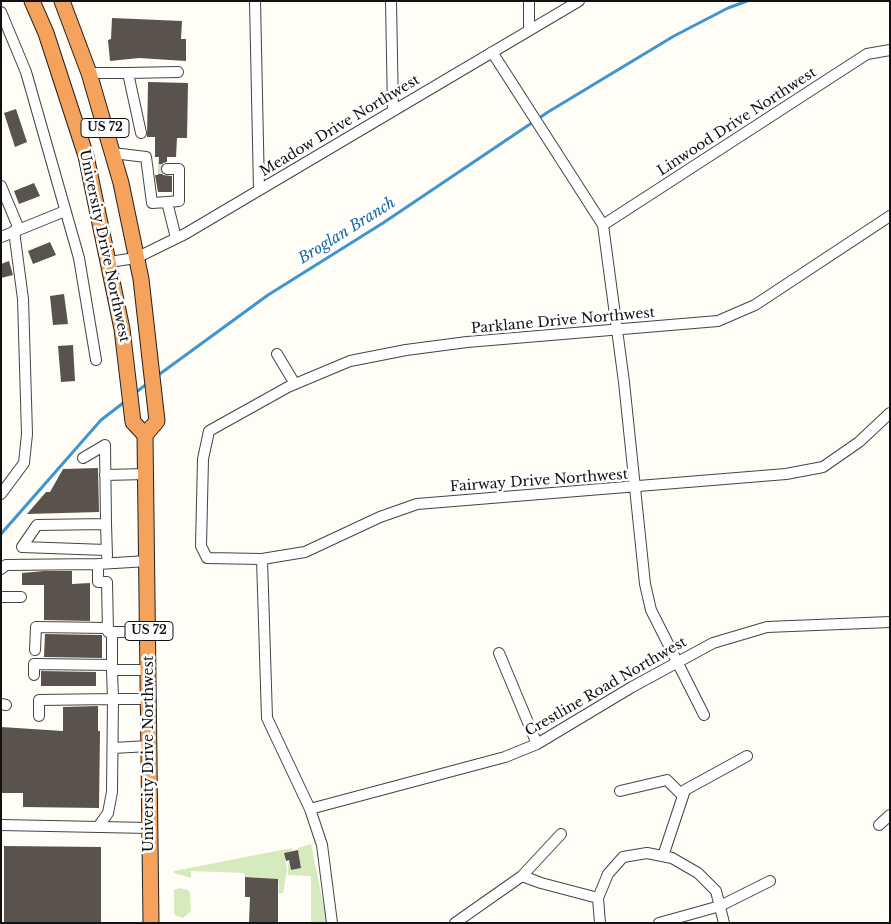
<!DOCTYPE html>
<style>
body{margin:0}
#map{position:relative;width:891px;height:924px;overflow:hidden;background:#fffdf5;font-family:"Libre Baskerville",serif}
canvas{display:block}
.frame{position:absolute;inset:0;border:2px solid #111;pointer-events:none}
</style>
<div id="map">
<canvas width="891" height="924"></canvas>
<div class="frame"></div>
</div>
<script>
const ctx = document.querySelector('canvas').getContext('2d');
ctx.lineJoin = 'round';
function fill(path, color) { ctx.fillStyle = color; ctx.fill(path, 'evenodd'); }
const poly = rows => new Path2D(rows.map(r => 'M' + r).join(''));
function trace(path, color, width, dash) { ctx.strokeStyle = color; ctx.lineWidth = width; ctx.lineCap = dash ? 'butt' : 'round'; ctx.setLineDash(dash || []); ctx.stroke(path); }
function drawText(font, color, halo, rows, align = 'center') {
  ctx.font = font + ' "Libre Baskerville",serif'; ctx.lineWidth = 5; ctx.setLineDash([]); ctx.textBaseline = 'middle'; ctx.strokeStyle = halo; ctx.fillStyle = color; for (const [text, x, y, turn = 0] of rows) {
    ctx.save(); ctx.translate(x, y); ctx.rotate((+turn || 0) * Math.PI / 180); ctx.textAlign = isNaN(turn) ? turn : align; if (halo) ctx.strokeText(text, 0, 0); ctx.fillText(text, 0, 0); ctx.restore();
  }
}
fill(poly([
 [311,844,327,923,311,923,311,876,288,875,288,860,291,870,301,868,298,848],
 [292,848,292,851,284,853,287,870,283,893,278,893,279,888,278,879,245,877,244,873,191,871,191,878,174,873,174,871],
 [179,888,188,890,190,893,191,911,183,918,175,915,174,911,174,890]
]), '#d5ebbd');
trace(poly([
 [157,376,268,295,383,223,548,112,674,36,728,8,747,1],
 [135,393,148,383],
 [1,534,101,420,127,400]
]), '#3f96cf', 3);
fill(poly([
 [112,18,182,21,181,39,186,39,186,61,139,58,110,61,108,40,111,39],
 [148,82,188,83,187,138,177,138,176,157,167,157,167,162,163,163,160,169,163,175,172,176,172,192,158,192,155,175,158,175,159,157,155,157,155,137,147,137],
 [16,109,27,142,15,147,4,113],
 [34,183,40,196,19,204,14,191],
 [50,242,56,255,33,264,28,251],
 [9,261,13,275,1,278,1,264],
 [64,294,68,324,53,325,50,296],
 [73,345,75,381,61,382,58,346],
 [98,468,99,512,27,514,46,492,50,492,63,469],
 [44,571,72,571,72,584,90,583,90,621,44,620,44,585,22,585,22,573],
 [45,634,102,635,102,658,44,657],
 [41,671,96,672,96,686,41,686],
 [98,706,98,731,100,731,99,808,23,807,23,793,1,793,1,727,63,731,63,707],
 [4,846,101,847,101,923,4,923],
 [298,850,301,868,291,870,289,860,286,861,284,853],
 [245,877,278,879,278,923,249,923,250,897,245,897]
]), '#5a524d');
trace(poly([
 [158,169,167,169]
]), '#dbdad3', 10, [10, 5]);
const minor = poly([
 [255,1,259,190],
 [391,1,393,111],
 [1,12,26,72,79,258,96,360],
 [529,30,529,1],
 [492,52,603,225,624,382,645,584,651,610,704,715],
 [89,73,128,73,141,133],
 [128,73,178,72],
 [113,153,146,157,152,203,167,202,176,238],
 [1,186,19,229],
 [167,202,179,201,179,169,167,169],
 [890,216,755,305,718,321,467,342,406,350,350,361,288,387,209,431,203,459,201,546,207,558,262,559,305,552,380,517,417,504,786,474,823,467,859,442,890,413],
 [603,225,867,54,890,50],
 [1,237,65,211],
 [109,262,136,258,185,234,579,1],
 [277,354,295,384],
 [83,458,105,445,106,524,37,525,22,547,106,550],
 [105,475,146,474],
 [1,494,24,463,27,434,23,299,14,231],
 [106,524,107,556],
 [262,559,267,718,310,809,322,845,332,923],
 [148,561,98,564,98,582,107,582,108,632,149,632],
 [1,569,6,565,98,564],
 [1,597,21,597],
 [112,632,112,670,149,670],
 [35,650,36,627,107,628],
 [499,653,537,744],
 [34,675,34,664,112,665],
 [1,704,6,705],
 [39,716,39,700,113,699,112,670],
 [113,748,149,746],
 [620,791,667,780,683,796],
 [310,809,505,757,537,744,632,687,713,643,767,627,890,622],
 [1,825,149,828],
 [879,825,890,815],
 [98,827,108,813,112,792,113,699,148,699],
 [663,856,685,790,747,756],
 [522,876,561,834],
 [455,923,522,876,541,883,598,898],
 [600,923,598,898,608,874,623,857,647,853,672,858,698,873,716,891,724,923],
 [659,923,720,906,770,881]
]);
const highway = poly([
 [32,1,46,33,86,156,122,329,133,422,145,435],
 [62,1,89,73,121,183,141,279,157,421,145,435,151,923]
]);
trace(minor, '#444', 12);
trace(highway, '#222', 17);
trace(minor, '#fff', 10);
trace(highway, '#f5a25d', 15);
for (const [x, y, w] of [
 [105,128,48],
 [149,631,48]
]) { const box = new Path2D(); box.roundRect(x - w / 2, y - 9.5, w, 19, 4); ctx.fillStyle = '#fff'; ctx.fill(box); trace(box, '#111', 1); }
drawText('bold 12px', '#111', null, [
 ["US 72",105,128],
 ["US 72",149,631]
]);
drawText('14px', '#111', '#fff', [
 ["Linwood Drive Northwest",737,122,-33],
 ["Meadow Drive Northwest",340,126,-31],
 ["University Drive Northwest",104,246,78],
 ["Parklane Drive Northwest",563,321,-5],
 ["Fairway Drive Northwest",539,481,-4],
 ["Crestline Road Northwest",606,687,-30],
 ["University Drive Northwest",149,754,-90]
]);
drawText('italic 15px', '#1768a6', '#fff', [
 ["Broglan Branch",347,231,-32]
]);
</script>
